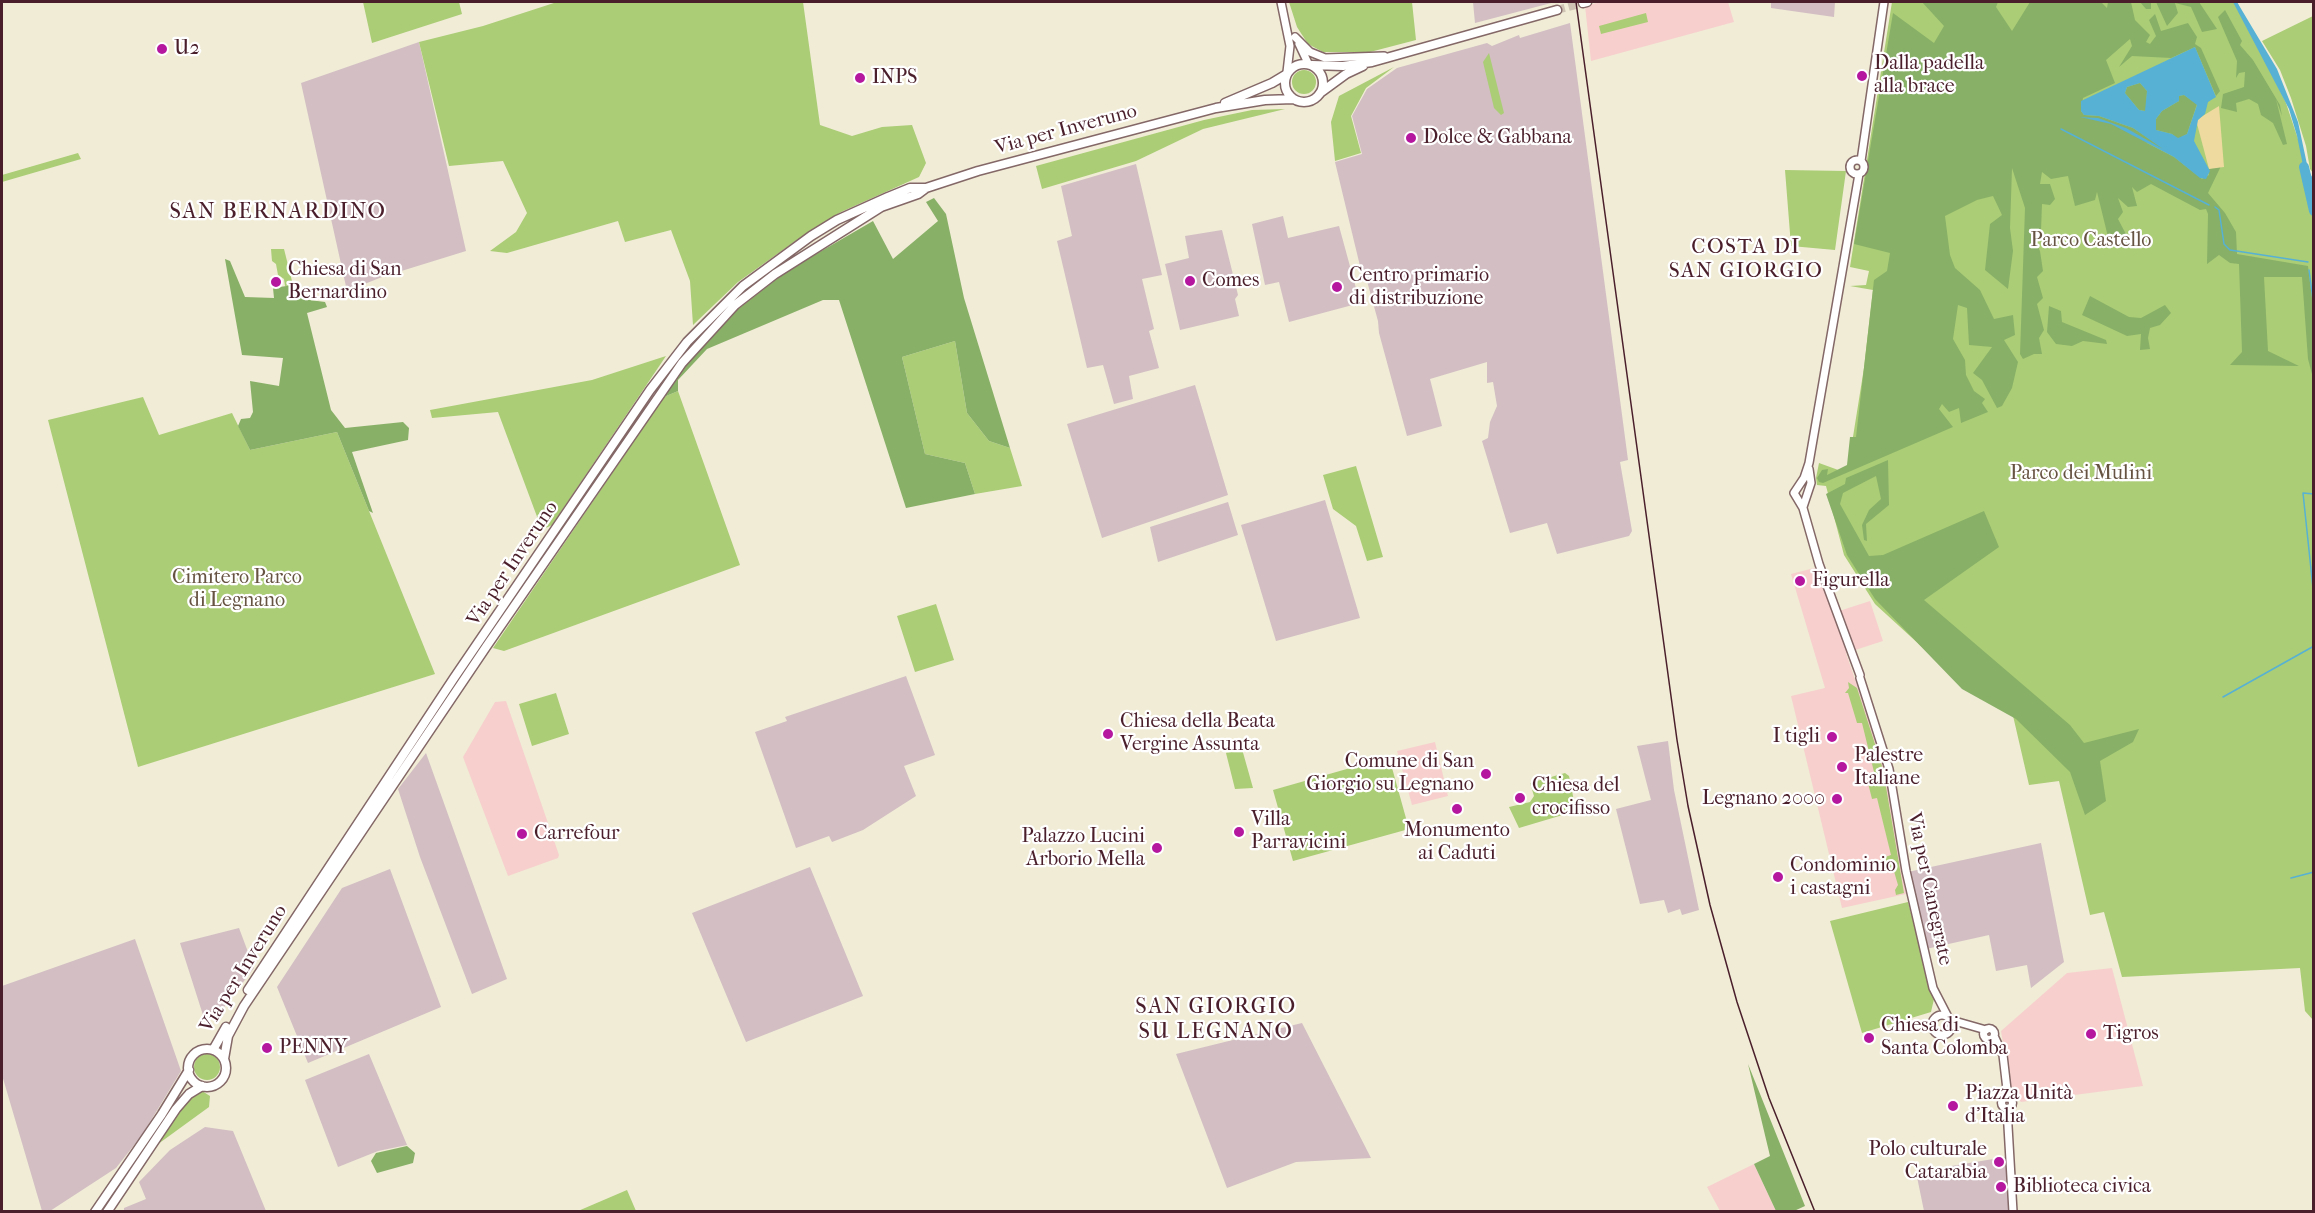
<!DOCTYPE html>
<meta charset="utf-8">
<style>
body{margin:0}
#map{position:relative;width:2315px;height:1213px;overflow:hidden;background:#f0ecd6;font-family:"IM FELL French Canon",serif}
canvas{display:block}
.frame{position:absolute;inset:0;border:3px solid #4a1f2b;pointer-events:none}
</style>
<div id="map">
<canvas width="2315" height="1213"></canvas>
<div class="frame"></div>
</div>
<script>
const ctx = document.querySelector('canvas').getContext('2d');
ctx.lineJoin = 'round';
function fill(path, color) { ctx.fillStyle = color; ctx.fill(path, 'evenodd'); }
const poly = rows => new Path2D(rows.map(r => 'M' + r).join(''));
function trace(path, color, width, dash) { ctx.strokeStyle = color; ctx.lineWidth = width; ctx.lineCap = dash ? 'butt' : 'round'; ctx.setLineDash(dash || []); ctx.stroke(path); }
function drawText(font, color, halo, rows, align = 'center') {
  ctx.font = font + ' "IM FELL French Canon",serif'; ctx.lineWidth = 4.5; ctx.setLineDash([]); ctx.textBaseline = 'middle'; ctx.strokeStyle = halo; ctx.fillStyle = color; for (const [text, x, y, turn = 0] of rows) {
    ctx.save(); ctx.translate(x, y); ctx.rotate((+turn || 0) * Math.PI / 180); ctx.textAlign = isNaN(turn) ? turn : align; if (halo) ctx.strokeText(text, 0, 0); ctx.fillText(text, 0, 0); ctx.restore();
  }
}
fill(poly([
 [1600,2,1728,2,1734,22,1591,61,1585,6],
 [1818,567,1833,613,1870,601,1883,641,1846,653,1885,768,1906,894,1842,908,1791,696,1825,688,1791,574],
 [506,701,559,855,558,858,508,876,463,757,495,702],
 [1435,742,1448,796,1412,805,1397,751],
 [2112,968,2143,1086,2021,1102,2011,1091,2001,1031,2067,973],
 [1754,1164,1776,1211,1720,1211,1707,1187]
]), '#f7d0cd');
fill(poly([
 [1473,2,1555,2,1475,23],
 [1771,2,1835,2,1834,17,1771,8],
 [1570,23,1628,460,1620,462,1632,531,1629,536,1557,554,1547,523,1510,533,1482,441,1488,438,1490,422,1497,406,1493,382,1487,383,1487,362,1430,379,1442,426,1407,436,1379,333,1378,321,1364,270,1360,266,1335,162,1362,154,1352,116,1367,89,1397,68,1487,43,1492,46,1519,35,1520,38],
 [419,42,466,251,382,277,347,291,301,83],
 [1136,164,1162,275,1142,279,1154,329,1149,331,1159,368,1129,376,1133,399,1114,404,1103,365,1087,368,1057,241,1072,236,1061,186],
 [1283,216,1288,238,1339,226,1360,303,1289,322,1279,282,1265,285,1252,224],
 [1222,230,1238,295,1235,299,1239,316,1180,330,1165,264,1189,258,1185,236],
 [1195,385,1228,495,1102,538,1067,424],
 [1325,500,1360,618,1276,641,1241,525],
 [1228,502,1238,535,1158,562,1150,527],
 [906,676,935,755,904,766,916,796,863,830,832,842,829,836,796,848,755,732,787,721,785,717],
 [1668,741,1674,790,1699,910,1682,915,1680,909,1668,913,1664,900,1640,904,1616,809,1651,800,1637,746],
 [426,753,507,979,472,994,420,857,398,789],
 [2041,843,2064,962,2031,988,2027,965,1996,971,1989,935,1926,949,1908,872],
 [810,867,863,996,746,1042,692,913],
 [390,869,441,1007,308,1063,277,987,342,888],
 [239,928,254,968,215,1019,203,1015,180,943],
 [135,939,181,1071,142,1135,116,1168,50,1211,42,1211,2,1075,2,986],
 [1302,1023,1371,1158,1296,1162,1227,1188,1176,1054],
 [369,1054,407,1145,378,1151,338,1167,305,1080],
 [205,1127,233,1131,266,1211,124,1211,124,1208,146,1199,139,1182,170,1150],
 [2005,1157,2010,1211,1924,1211,1916,1172]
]), '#d2bec3');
fill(poly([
 [363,2,459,2,462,14,372,43],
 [557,2,803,2,820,125,852,136,882,127,912,125,926,163,919,177,841,212,794,242,738,282,693,325,690,281,671,230,625,242,618,221,507,253,490,251,516,232,527,213,503,161,449,166,419,42,483,26],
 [1289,2,1412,2,1416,40,1370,52,1323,52,1308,44,1297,27],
 [1892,2,2237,2,2286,103,2308,169,2313,206,2313,1020,2305,1011,2300,968,2122,977,2104,912,2090,915,2059,781,2029,785,2011,707,1922,647,1875,604,1844,555,1826,486,1817,485,1816,478,1819,463,1841,471,1848,468,1864,368,1873,290,1850,286,1866,285,1869,271,1850,267],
 [1646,13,1648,22,1601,34,1599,26],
 [2313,16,2313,173,2310,169,2306,146,2291,98,2280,70,2262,41],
 [1489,53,1504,113,1501,115,1494,108,1483,62],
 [1394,67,1366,88,1351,116,1361,153,1335,161,1331,122,1339,96],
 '1292 82a12 12 0 1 1 24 0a12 12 0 1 1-24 0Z',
 [1285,109,1203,129,1136,161,1042,189,1036,166,1204,120,1252,110],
 [78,153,81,159,2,182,2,175],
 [1785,170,1846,171,1835,250,1791,246],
 [271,249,284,249,293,285,285,286,284,279,278,275,276,264,272,261],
 [955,341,967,413,989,441,1010,448,1022,486,975,494,965,463,925,454,902,357],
 [666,356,552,525,542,530,498,412,432,418,430,410,592,380],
 [678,391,740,565,504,651,493,648,664,397],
 [143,397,159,435,232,413,250,450,337,432,435,674,138,767,48,420],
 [1356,466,1383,557,1367,561,1356,526,1333,509,1323,475],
 [936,604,954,660,915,672,897,616],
 [1848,682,1857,688,1883,769,1904,893,1896,895,1895,890,1898,885,1893,868,1888,868,1885,857,1891,855,1877,798,1872,799,1868,783,1874,782,1871,773,1874,772,1862,723,1857,723,1848,693,1845,693,1849,688],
 [556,693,569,734,532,746,519,704],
 [1242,749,1253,788,1235,789,1226,753],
 [1389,757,1409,829,1293,861,1273,790],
 [1565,773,1569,776,1576,811,1519,828,1509,807,1530,802,1534,796,1530,783],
 [1908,902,1934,999,1931,1012,1862,1033,1830,921],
 '194 1067a13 13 0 1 1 26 0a13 13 0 1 1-26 0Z',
 [202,1091,210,1096,209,1107,154,1147,187,1101],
 [627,1190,636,1211,578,1211]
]), '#abcd76');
fill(poly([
 [1922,2,1998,2,1996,7,2012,31,2030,2,2101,2,2107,8,2108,2,2131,2,2135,20,2150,35,2146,42,2150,44,2156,36,2149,20,2155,14,2161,31,2188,23,2197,37,2195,44,2201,48,2220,91,2216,96,2195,47,2171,58,2132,56,2119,67,2132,46,2130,39,2106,60,2115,83,2083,98,2081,111,2084,115,2099,116,2133,128,2166,150,2145,142,2174,157,2202,179,2209,175,2209,169,2222,164,2208,193,2225,213,2236,232,2237,254,2308,266,2314,314,2313,378,2308,359,2302,277,2264,277,2268,351,2299,366,2230,365,2242,352,2239,264,2230,263,2219,255,2207,264,2208,214,2206,209,2200,210,2151,184,2137,192,2132,187,2137,206,2128,207,2118,198,2123,212,2118,219,2128,238,2110,245,2097,192,2095,200,2075,206,2068,176,2051,179,2042,172,2040,184,2050,184,2055,199,2050,205,2042,204,2041,231,2033,237,2040,251,2043,271,2037,277,2043,298,2037,304,2044,330,2039,338,2042,354,2034,354,2023,359,2020,354,2025,208,2012,168,2010,228,2013,251,2008,289,1985,270,1990,224,2002,215,1993,196,1977,200,1945,216,1950,255,1955,268,1980,290,1994,319,2013,315,2015,335,2004,340,2018,362,2012,388,2002,406,1997,408,1982,380,1973,373,1992,347,1969,345,1967,308,1958,305,1953,339,1965,360,1966,375,1974,391,1985,399,1982,403,1988,412,1961,423,1959,408,1949,412,1942,404,1939,409,1953,427,1823,483,1819,482,1817,478,1822,470,1828,469,1827,475,1847,465,1850,437,1856,437,1874,280,1887,271,1890,253,1854,244,1893,13,1934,43,1944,26],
 [2140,2,2199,2,2217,29,2202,32,2191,7,2175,3,2178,13,2167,26,2156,2,2151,3,2151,9,2146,9],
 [2225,10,2242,41,2240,45,2253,60,2280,105,2282,116,2276,99,2287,144,2283,145,2273,123,2261,115,2258,104,2249,99,2236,103,2237,112,2221,108,2223,94,2244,87,2245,72,2239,73,2236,78,2237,61,2218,17],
 [2140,83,2147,91,2146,111,2139,110,2125,93,2127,87],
 [2184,95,2197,104,2187,134,2178,139,2172,134,2156,130,2156,119,2162,111,2179,101,2178,96],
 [934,198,946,214,964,298,1010,448,989,441,967,413,955,341,902,357,925,454,965,463,975,494,906,508,839,300,823,300,707,349,678,380,678,391,664,397,685,366,738,309,787,271,873,221,893,259,938,221,926,202],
 [225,259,230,261,245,297,274,298,273,288,293,285,302,299,325,302,327,307,307,313,331,410,345,428,403,422,409,428,408,440,352,452,373,513,369,511,337,432,250,450,238,426,241,419,250,418,253,412,250,381,279,386,283,358,242,355],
 [2090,296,2129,317,2141,318,2165,305,2171,313,2160,325,2150,328,2148,338,2150,349,2140,350,2141,334,2127,336,2082,315],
 [2049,306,2061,311,2062,322,2106,340,2107,344,2083,341,2072,346,2056,344,2047,332],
 [1888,460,1889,505,1866,524,1867,541,1864,540,1862,525,1869,510,1881,499,1876,476,1843,493,1840,504,1869,556,1883,555,1984,511,1999,547,1924,600,2070,725,2084,743,2139,729,2133,742,2100,761,2106,801,2085,815,2070,772,2016,719,1962,689,1875,599,1847,555,1826,494,1845,484,1846,478],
 [1748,1064,1805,1206,1794,1211,1776,1211,1754,1164,1770,1156],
 [407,1146,415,1153,413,1163,377,1173,371,1161,376,1153]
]), '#88b067');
fill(poly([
 [2219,106,2224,167,2209,169,2196,120]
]), '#eeda9e');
fill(poly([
 [2233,2,2237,2,2277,69,2298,122,2308,169,2313,179,2306,180,2297,136,2289,109],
 [2195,47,2216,97,2208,102,2205,114,2198,120,2194,141,2210,171,2206,179,2200,178,2174,157,2111,124,2080,117,2098,118,2126,128,2163,149,2133,128,2099,116,2084,115,2081,111,2081,101],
 [2140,83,2147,91,2145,111,2139,110,2125,93,2127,87],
 [2184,95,2197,105,2187,134,2178,138,2172,134,2156,130,2156,119,2162,111,2179,101,2179,96]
]), '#56b1d4');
trace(poly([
 [2061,129,2209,205],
 [2215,207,2219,210,2224,244,2230,250,2308,262],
 [2309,270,2314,307],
 [2314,494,2303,493,2314,598],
 [2223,697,2314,646],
 [2291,878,2314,872]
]), '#56b1d4', 1.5);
trace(poly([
 [2304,167,2314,211]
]), '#56b1d4', 10);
trace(poly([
 [1557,10,1583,3]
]), '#cfc3b4', 8, [8, 4]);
const tertiary = poly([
 [1281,2,1290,46,1287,72],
 [1295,37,1310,52,1325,58,1384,56],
 [1299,44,1308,63],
 '1850 167a7 7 0 1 1 14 0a7 7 0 1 1-14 0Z',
 [1861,161,1884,2],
 [1859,174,1809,463,1804,478,1794,493,1803,508,1819,564,1860,675],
 [1803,507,1811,483,1809,469],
 [1860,678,1889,769,1906,871,1933,988,1948,1017],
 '1932 1025a10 10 0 1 1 20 0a10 10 0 1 1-20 0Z',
 [1951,1020,1986,1030],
 '1983.5 1034a5.5 5.5 0 1 1 11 0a5.5 5.5 0 1 1-11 0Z',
 [1994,1036,2003,1055,2008,1098],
 '2001.5 1103a5.5 5.5 0 1 1 11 0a5.5 5.5 0 1 1-11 0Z',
 [2007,1109,2013,1212]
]);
const primary = poly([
 [1583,3,1587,2],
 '1285 83a19 19 0 1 1 38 0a19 19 0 1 1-38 0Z',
 [1312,65,1343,66,1372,62,1557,10],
 [1320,93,1346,74,1363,66],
 [1225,103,1272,83,1287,74],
 [248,990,454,678,650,390,687,342,743,286,811,236,837,220,888,197,910,188,926,188],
 '188 1068a19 19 0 1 1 38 0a19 19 0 1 1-38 0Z',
 [213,1050,226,1027],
 [224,1059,228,1036,244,1006,486,647,682,363,735,305,775,274,881,207,918,194,926,188,978,171,1216,108,1265,100,1293,99],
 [95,1212,162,1114,189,1070],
 [107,1212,176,1109,189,1094,202,1086]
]);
trace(tertiary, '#846767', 10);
trace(primary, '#846767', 11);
trace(tertiary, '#fff', 7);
trace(primary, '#fff', 8);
trace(poly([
 [1576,2,1677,740,1688,806,1710,905,1737,1002,1769,1098,1815,1212]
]), '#4a1f2b', 1.5);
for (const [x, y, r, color] of [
 [162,49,6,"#b5179e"],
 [1862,76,6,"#b5179e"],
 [860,78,6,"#b5179e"],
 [1411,138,6,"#b5179e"],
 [1190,281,6,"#b5179e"],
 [276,282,6,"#b5179e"],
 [1337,287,6,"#b5179e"],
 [1800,581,6,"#b5179e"],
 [1108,734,6,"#b5179e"],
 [1832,737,6,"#b5179e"],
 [1842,767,6,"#b5179e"],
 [1486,774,6,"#b5179e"],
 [1520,798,6,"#b5179e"],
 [1837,799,6,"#b5179e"],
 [1457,809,6,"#b5179e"],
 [1239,832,6,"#b5179e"],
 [522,834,6,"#b5179e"],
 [1157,848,6,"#b5179e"],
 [1778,877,6,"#b5179e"],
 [2091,1034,6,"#b5179e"],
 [1869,1038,6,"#b5179e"],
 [267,1048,6,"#b5179e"],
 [1953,1106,6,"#b5179e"],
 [1999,1162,6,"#b5179e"],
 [2001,1187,6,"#b5179e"]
]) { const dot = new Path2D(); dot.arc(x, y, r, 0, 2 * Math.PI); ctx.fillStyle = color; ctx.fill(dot); trace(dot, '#fff', 2); }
drawText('20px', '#4a1f2b', '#fff', [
 ["U2",174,49],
 ["Dalla padella",1874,64],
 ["alla brace",1874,87],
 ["INPS",872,78],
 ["Dolce & Gabbana",1423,138],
 ["Chiesa di San",288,270],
 ["Bernardino",288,293],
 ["Centro primario",1349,276],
 ["di distribuzione",1349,299],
 ["Comes",1202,281],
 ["Figurella",1812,581],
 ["Chiesa della Beata",1120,722],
 ["Vergine Assunta",1120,745],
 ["I tigli",1820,737,"right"],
 ["Palestre",1854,756],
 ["Italiane",1854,779],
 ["Comune di San",1474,762,"right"],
 ["Giorgio su Legnano",1474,785,"right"],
 ["Chiesa del",1532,786],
 ["crocifisso",1532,809],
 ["Legnano 2000",1825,799,"right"],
 ["Villa",1251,820],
 ["Parravicini",1251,843],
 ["Monumento",1457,831,"center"],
 ["ai Caduti",1457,854,"center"],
 ["Carrefour",534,834],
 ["Palazzo Lucini",1145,837,"right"],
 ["Arborio Mella",1145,860,"right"],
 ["Condominio",1790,866],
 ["i castagni",1790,889],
 ["Chiesa di",1881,1026],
 ["Santa Colomba",1881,1049],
 ["Tigros",2103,1034],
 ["PENNY",279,1048],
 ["Piazza Unità",1965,1094],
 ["d'Italia",1965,1117],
 ["Polo culturale",1987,1150,"right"],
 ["Catarabia",1987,1173,"right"],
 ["Biblioteca civica",2013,1187]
], 'left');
drawText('20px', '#4a1f2b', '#fff', [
 ["Via per Inveruno",1066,130,-15],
 ["Via per Inveruno",513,564,-56],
 ["Via per Canegrate",1929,889,78],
 ["Via per Inveruno",244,969,-58]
]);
drawText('20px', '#675342', '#fff', [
 ["Parco Castello",2091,241],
 ["Parco dei Mulini",2081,474],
 ["Cimitero Parco",237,578],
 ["di Legnano",237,601]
]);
ctx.letterSpacing = '1.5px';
drawText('21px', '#4a1f2b', '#fff', [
 ["COSTA DI",1746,248],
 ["SAN GIORGIO",1746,272]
]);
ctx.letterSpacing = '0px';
ctx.letterSpacing = '1.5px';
drawText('22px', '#4a1f2b', '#fff', [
 ["SAN BERNARDINO",278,213],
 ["SAN GIORGIO",1216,1008],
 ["SU LEGNANO",1216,1033]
]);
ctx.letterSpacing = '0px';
</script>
